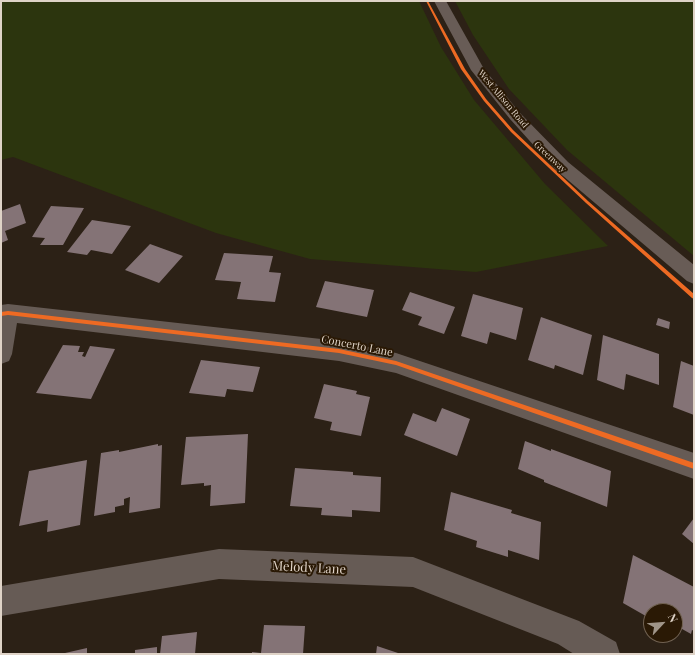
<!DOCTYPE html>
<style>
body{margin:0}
#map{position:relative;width:695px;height:655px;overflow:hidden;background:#2c2116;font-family:"Playfair Display",serif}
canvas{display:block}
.frame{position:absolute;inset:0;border:2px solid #dfd3c7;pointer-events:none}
.north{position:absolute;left:643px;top:603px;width:40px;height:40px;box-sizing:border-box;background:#2a1905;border:1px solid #726353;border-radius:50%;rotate:64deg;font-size:11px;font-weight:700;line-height:16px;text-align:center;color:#dfd3c7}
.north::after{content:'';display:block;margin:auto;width:14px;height:18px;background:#a09589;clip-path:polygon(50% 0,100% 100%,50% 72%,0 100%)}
</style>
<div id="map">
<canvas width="695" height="655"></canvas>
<div class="frame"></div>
<div class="north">N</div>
</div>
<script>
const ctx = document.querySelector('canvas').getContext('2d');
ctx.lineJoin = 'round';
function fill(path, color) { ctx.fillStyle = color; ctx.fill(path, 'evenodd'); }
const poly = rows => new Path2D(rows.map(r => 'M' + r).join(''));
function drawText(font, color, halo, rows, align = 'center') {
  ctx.font = font + ' "Playfair Display",serif'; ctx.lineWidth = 4; ctx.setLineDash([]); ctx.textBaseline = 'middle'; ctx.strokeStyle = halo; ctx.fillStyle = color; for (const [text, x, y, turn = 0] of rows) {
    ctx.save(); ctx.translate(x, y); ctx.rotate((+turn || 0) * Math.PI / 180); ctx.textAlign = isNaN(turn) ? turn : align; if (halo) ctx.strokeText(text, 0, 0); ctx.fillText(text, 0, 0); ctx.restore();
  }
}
fill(poly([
 [1,1,419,1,441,47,474,100,545,184,608,246,476,272,310,259,216,233,13,157,1,160],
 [455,1,694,1,694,256,567,150,509,89,473,35]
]), '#2c350e');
fill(poly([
 [20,204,26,223,5,231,8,240,1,243,1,211],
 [51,206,84,208,63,245,40,245,45,238,32,237],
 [92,220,131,226,112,254,91,250,87,255,67,252],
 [150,244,183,256,159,283,125,270],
 [224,253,273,256,269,272,281,273,275,302,237,299,241,282,215,280],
 [325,281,374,290,367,317,316,307],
 [410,292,455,307,444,334,418,325,422,317,402,310],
 [473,294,523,308,516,340,490,332,487,344,461,336],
 [541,317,592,335,583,375,555,365,554,369,528,360],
 [658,318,670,322,669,329,656,325],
 [603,335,659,354,659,385,626,374,624,390,597,380],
 [63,345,80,346,78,352,84,352,82,356,85,357,90,346,115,349,91,399,36,393],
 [201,360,260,367,253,392,227,389,225,397,189,393],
 [681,361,694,366,694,415,673,407],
 [324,384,357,391,356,394,370,397,361,436,330,430,332,422,314,418],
 [442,408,470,419,457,456,404,435,413,413,436,422],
 [248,434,245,503,210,506,211,485,204,486,204,483,181,485,186,437],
 [525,441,551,451,551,449,611,471,607,507,544,482,544,480,518,469],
 [158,444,158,446,162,445,160,508,129,513,130,497,124,499,124,505,115,507,115,512,94,516,101,453,119,450,119,452],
 [87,460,80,525,47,532,48,520,19,526,29,471],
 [295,468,353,472,353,475,381,477,380,512,352,510,352,517,321,515,322,508,290,506],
 [451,492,512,510,511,513,541,522,539,560,508,550,508,557,476,547,477,541,444,530],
 [694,518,694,544,682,534],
 [633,555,694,587,694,631,692,630,691,634,675,625,675,611,651,611,651,619,623,603],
 [264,625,305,626,303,654,252,654,252,652,261,653],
 [197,632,195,654,160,654,162,636],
 [377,646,401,654,376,654],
 [157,647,157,654,135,654,135,650],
 [87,648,87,654,65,654,65,653]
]), '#847376');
fill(poly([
 [8,304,339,341,396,353,694,453,694,479,396,373,339,361,17,323,12,354,9,361,1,364,1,305,8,304],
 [219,549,413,557,579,621,616,642,620,654,574,654,558,644,413,587,219,579,1,616,1,586,219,549]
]), '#665b55');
fill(poly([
 [434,1,446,1,484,69,520,113,568,162,694,265,694,284,687,281,556,170,510,119,471,70,434,1]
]), '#685c56');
fill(poly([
 [426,1,428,1,465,69,486,99,513,130,588,201,694,294,694,299,692,298,586,203,511,132,484,101,461,69,426,1],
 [8,311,339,349,396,361,694,463,694,469,396,365,339,353,8,315,1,316,1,312,8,311]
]), '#ed6a23');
drawText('9px', '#dfd3c7', '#2a1905', [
 ["West Allison Road",503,99,50],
 ["Greenway",550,157,43]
]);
drawText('11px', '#dfd3c7', '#2a1905', [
 ["Concerto Lane",357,346,11]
]);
drawText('13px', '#dfd3c7', '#2a1905', [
 ["Melody Lane",309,568,3]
]);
</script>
